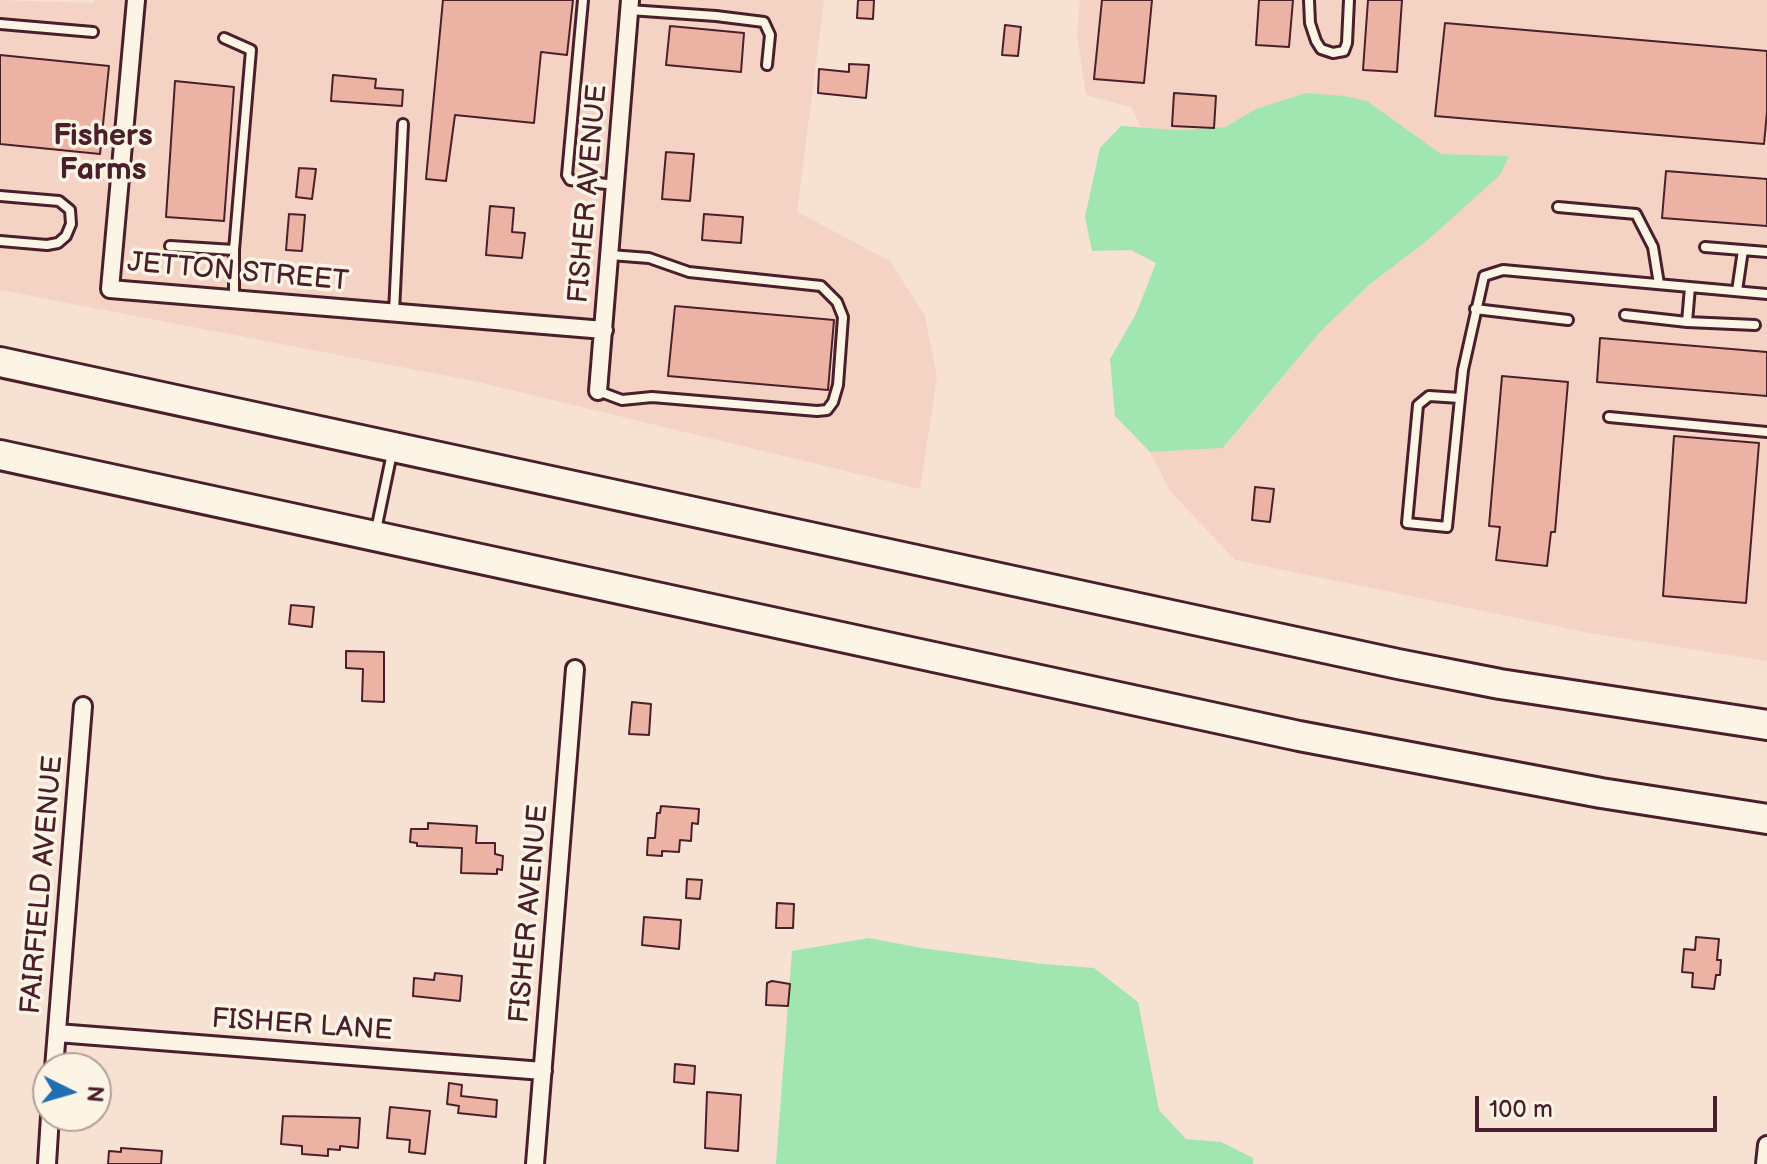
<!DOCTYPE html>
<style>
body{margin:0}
#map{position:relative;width:1767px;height:1164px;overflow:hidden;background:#f7e1d2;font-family:"Balsamiq Sans",sans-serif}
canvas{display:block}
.north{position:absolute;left:32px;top:1052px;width:80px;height:80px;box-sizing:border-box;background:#fcf5e5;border:2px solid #b59f9b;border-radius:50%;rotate:95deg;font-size:22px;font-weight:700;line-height:32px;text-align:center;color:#4a1f2b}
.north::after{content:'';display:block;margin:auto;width:28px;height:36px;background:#1f6fb2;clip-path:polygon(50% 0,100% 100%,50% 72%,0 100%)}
.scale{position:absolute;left:1475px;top:1096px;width:242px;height:36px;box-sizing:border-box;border:4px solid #4a1f2b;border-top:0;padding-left:10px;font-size:24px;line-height:28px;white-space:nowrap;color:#4a1f2b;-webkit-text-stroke:6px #fcf5e5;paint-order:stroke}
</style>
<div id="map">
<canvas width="1767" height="1164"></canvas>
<div class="north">N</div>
<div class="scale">100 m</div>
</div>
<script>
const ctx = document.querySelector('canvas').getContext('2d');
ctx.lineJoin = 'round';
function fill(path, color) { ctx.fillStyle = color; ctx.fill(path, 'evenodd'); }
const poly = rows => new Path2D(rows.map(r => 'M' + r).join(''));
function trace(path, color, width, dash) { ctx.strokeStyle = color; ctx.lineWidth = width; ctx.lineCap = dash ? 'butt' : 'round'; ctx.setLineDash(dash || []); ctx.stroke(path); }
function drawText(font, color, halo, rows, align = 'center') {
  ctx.font = font + ' "Balsamiq Sans",sans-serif'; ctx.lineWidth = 7; ctx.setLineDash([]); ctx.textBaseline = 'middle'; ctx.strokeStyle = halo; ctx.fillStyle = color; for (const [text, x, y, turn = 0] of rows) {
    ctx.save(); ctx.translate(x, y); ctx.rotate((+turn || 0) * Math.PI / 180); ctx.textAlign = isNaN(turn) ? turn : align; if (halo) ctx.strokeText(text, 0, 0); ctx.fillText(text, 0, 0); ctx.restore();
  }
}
fill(poly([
 [0,0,94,3,95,0,127,0,100,288,109,297,594,337,588,398,606,400,640,0,824,0,797,212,890,261,925,316,937,377,920,489,474,381,0,290],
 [145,0,621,0,595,321,120,281],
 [1080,0,1767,0,1767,661,1595,634,1235,560,1170,491,1150,452,1224,448,1320,332,1369,285,1428,240,1500,175,1508,156,1441,154,1367,101,1256,109,1225,127,1178,130,1141,127,1131,107,1086,95,1077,35]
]), '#f4d3c4');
fill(poly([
 [1306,93,1344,96,1367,101,1441,154,1509,156,1500,175,1428,240,1369,285,1320,332,1223,448,1150,452,1115,416,1110,359,1136,314,1156,263,1131,250,1092,251,1085,217,1100,148,1121,126,1178,130,1225,127,1256,109],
 [869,938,921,948,1043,964,1094,968,1138,1002,1159,1110,1186,1139,1221,1142,1253,1158,1253,1164,776,1164,792,951]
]), '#a1e5b1');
const building = poly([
 [443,0,573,0,567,55,541,52,534,123,455,115,446,181,426,179,443,0],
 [858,0,874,0,873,19,857,18,858,0],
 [1102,0,1152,0,1144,83,1094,79,1102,0],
 [1259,0,1293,0,1289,47,1256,45,1259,0],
 [1368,0,1402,0,1397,72,1363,70,1368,0],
 [1445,23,1767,51,1767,112,1764,144,1435,116,1445,23],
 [1005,25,1021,27,1018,56,1002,55,1005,25],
 [670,26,744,33,741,72,666,65,670,26],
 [0,55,109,66,100,154,0,144,0,55],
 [849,64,869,65,866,98,818,93,819,69,849,72,849,64],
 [333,75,376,79,375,88,403,90,402,106,331,101,333,75],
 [175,81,234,87,224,221,166,217,175,81],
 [1174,93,1216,96,1214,128,1172,126,1174,93],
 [666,152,694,154,690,201,662,199,666,152],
 [299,168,316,169,312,199,296,197,299,168],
 [1666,171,1767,179,1767,226,1662,218,1666,171],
 [490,206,514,208,512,232,525,233,522,258,486,255,490,206],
 [289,214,305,215,302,251,286,250,289,214],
 [704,214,743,217,741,243,702,240,704,214],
 [675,306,834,320,828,390,668,376,675,306],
 [1600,338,1767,352,1767,396,1597,382,1600,338],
 [1502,376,1568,382,1555,532,1551,532,1547,566,1496,560,1500,527,1489,526,1502,376],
 [1674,436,1759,443,1746,603,1663,596,1674,436],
 [1255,487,1274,489,1270,522,1252,520,1255,487],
 [291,605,314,607,312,627,289,624,291,605],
 [346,651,384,652,384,702,362,701,363,669,346,668,346,651],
 [632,702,651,704,649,735,629,734,632,702],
 [661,806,699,809,698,824,692,823,691,841,680,840,679,852,662,851,662,856,647,855,648,838,655,838,657,813,660,813,661,806],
 [428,823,477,826,476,843,495,843,495,854,503,856,502,870,497,869,497,874,461,873,462,848,417,846,417,843,410,842,411,829,428,829,428,823],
 [687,879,702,880,700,899,686,898,687,879],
 [777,903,794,904,793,928,776,928,777,903],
 [644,917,681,920,679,949,642,945,644,917],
 [1696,937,1719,939,1717,960,1721,960,1720,975,1716,975,1714,989,1692,987,1693,973,1682,972,1684,949,1695,950,1696,937],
 [435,973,462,976,460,1001,413,996,414,978,434,980,435,973],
 [772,981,790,984,788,1006,766,1005,767,983,772,981],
 [675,1064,695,1066,694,1084,674,1082,675,1064],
 [449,1083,462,1085,461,1096,497,1100,496,1117,458,1113,459,1106,447,1104,449,1083],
 [707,1092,741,1095,738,1151,705,1148,707,1092],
 [390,1107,430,1111,425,1154,409,1152,410,1140,387,1138,390,1107],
 [283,1116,360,1118,358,1148,340,1146,340,1150,328,1149,328,1156,302,1154,302,1146,281,1144,283,1116],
 [121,1148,162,1151,161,1164,108,1164,109,1151,121,1152,121,1148]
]);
fill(building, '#ecb3a4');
trace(building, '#4a1f2b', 2);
const service = poly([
 [583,0,567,175,570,180,616,185],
 [1309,0,1310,23,1316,41,1321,49,1333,53,1344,51,1347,43,1349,0],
 [629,10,716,16,764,22,770,35,767,65],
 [0,24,93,32],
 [224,38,251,50,234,250,234,299],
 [0,196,59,201,70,210,71,224,66,236,58,243,47,245,0,241],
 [1558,207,1636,214,1653,247,1659,284],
 [170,246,234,250],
 [1705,247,1767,252],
 [1737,291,1743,250],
 [1475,309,1568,320],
 [394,312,403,124],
 [1625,315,1687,322,1755,325],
 [1687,322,1690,287],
 [598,391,622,400,652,397,817,411,827,410,833,402,838,385,843,317,837,302,821,286,689,272,649,258,610,255],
 [1460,398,1429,396,1418,405,1407,523,1447,527,1460,398,1463,370,1484,276,1503,270,1767,294],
 [1609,417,1767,432],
 [376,530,392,453]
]);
const minor = poly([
 [136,0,110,289,604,330],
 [598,391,630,0],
 [57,1033,543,1071],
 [54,1068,83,706],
 [47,1164,50,1116],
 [535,1164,575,669],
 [1765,1164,1767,1145]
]);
const motorway = poly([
 [0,362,1398,664,1500,684,1767,725],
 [0,455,1299,736,1601,793,1767,819]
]);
trace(service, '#4a1f2b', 14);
trace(minor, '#4a1f2b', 22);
trace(motorway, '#4a1f2b', 34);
trace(service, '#fcf5e5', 8);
trace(minor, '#fcf5e5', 16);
trace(motorway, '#fcf5e5', 28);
drawText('28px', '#4a1f2b', '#fcf5e5', [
 ["FISHER AVENUE",589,194,-85],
 ["JETTON STREET",238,273,5],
 ["FAIRFIELD AVENUE",43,885,-85],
 ["FISHER AVENUE",530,914,-85],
 ["FISHER LANE",302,1026,4]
]);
drawText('bold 30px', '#4a1f2b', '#fcf5e5', [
 ["Fishers",103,137],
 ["Farms",103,171]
]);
</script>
